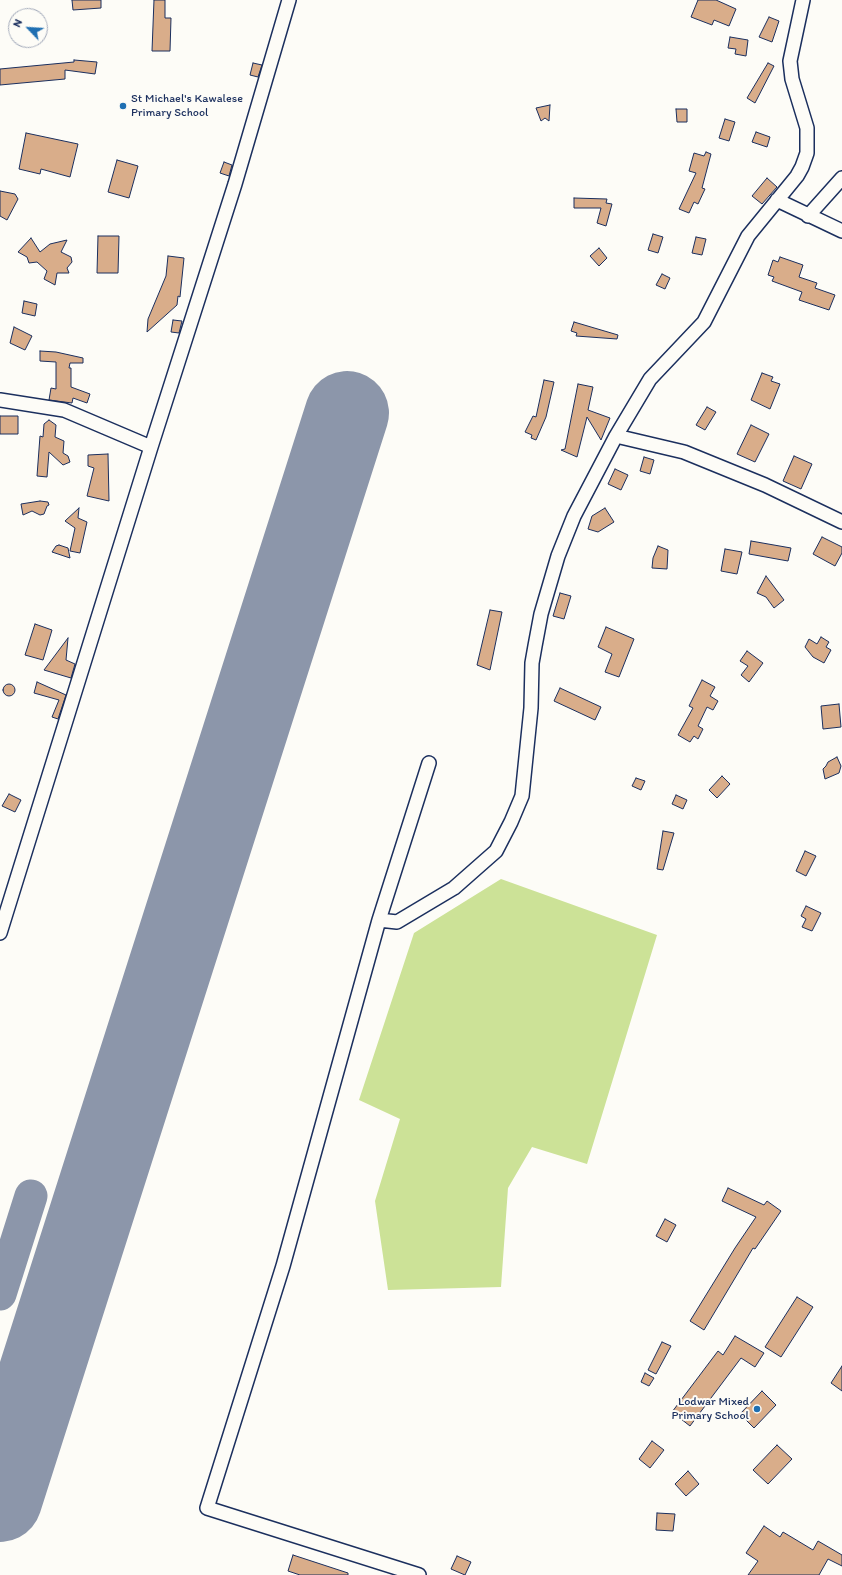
<!DOCTYPE html>
<style>
body{margin:0}
#map{position:relative;width:842px;height:1575px;overflow:hidden;background:#fdfcf7;font-family:Itim,sans-serif}
canvas{display:block}
.north{position:absolute;left:8px;top:8px;width:40px;height:40px;box-sizing:border-box;background:#fdfcf7;border:1px solid #a3aaba;border-radius:50%;rotate:295deg;font-size:11px;font-weight:700;line-height:16px;text-align:center;color:#1b2f5e}
.north::after{content:'';display:block;margin:auto;width:14px;height:18px;background:#1f6fb2;clip-path:polygon(50% 0,100% 100%,50% 72%,0 100%)}
</style>
<div id="map">
<canvas width="842" height="1575"></canvas>
<div class="north">N</div>
</div>
<script>
const ctx = document.querySelector('canvas').getContext('2d');
ctx.lineJoin = 'round';
function fill(path, color) { ctx.fillStyle = color; ctx.fill(path, 'evenodd'); }
const poly = rows => new Path2D(rows.map(r => 'M' + r).join(''));
function trace(path, color, width, dash) { ctx.strokeStyle = color; ctx.lineWidth = width; ctx.lineCap = dash ? 'butt' : 'round'; ctx.setLineDash(dash || []); ctx.stroke(path); }
function drawText(font, color, halo, rows, align = 'center') {
  ctx.font = font + ' Itim,sans-serif'; ctx.lineWidth = 4; ctx.setLineDash([]); ctx.textBaseline = 'middle'; ctx.strokeStyle = halo; ctx.fillStyle = color; for (const [text, x, y, turn = 0] of rows) {
    ctx.save(); ctx.translate(x, y); ctx.rotate((+turn || 0) * Math.PI / 180); ctx.textAlign = isNaN(turn) ? turn : align; if (halo) ctx.strokeText(text, 0, 0); ctx.fillText(text, 0, 0); ctx.restore();
  }
}
fill(poly([
 [501,879,657,935,587,1164,532,1147,508,1188,501,1287,388,1290,375,1201,400,1119,359,1100,414,933]
]), '#cce297');
trace(poly([
 [0,1294,31,1196]
]), '#8c96aa', 33);
trace(poly([
 [0,1500,347,413]
]), '#8c96aa', 84);
const building = poly([
 [72,0,101,0,101,8,73,10,72,0],
 [154,0,165,0,165,18,171,18,170,51,152,51,154,0],
 [698,0,716,0,736,9,729,26,714,20,712,25,691,17,698,0],
 [769,17,779,21,772,42,759,37,769,17],
 [730,37,748,40,746,56,735,54,736,49,728,48,730,37],
 [74,60,97,62,95,74,65,70,65,79,0,85,0,69,74,62,74,60],
 [253,63,262,65,258,77,250,75,253,63],
 [768,63,774,66,755,103,747,98,768,63],
 [550,105,549,121,545,118,541,121,536,108,550,105],
 [676,109,687,109,687,122,677,122,676,109],
 [725,119,735,122,729,141,719,138,725,119],
 [756,132,770,137,767,147,752,142,756,132],
 [26,133,78,144,70,177,41,169,40,174,19,169,26,133],
 [706,152,711,154,702,188,705,189,698,204,694,202,689,213,679,209,696,173,689,171,694,153,704,156,706,152],
 [117,160,138,166,129,198,108,192,117,160],
 [224,162,232,165,229,176,220,173,224,162],
 [767,178,777,187,762,204,752,196,767,178],
 [0,191,15,194,18,199,7,220,0,216,0,191],
 [574,198,607,199,606,203,612,204,606,226,597,223,601,208,574,208,574,198],
 [653,234,663,237,658,253,648,250,653,234],
 [98,236,119,236,118,273,97,273,98,236],
 [696,237,706,239,702,255,692,253,696,237],
 [31,238,40,252,50,244,67,240,61,252,71,257,72,262,67,268,69,273,57,273,55,285,44,279,47,271,37,262,29,263,27,257,18,252,31,238],
 [599,248,607,258,599,266,590,256,599,248],
 [168,256,184,258,180,297,178,296,177,305,147,332,148,319,166,276,168,256],
 [780,257,803,265,799,277,817,283,815,288,835,295,829,310,799,300,802,292,772,281,774,277,768,275,773,260,778,262,780,257],
 [662,274,670,278,665,289,656,285,662,274],
 [24,301,37,304,35,316,22,313,24,301],
 [173,320,182,321,179,333,171,332,173,320],
 [574,322,618,335,617,339,576,336,577,333,571,331,574,322],
 [14,327,32,336,25,350,10,343,14,327],
 [40,351,56,352,83,358,83,363,70,363,69,368,71,368,71,387,90,394,87,403,73,398,72,403,49,400,51,388,56,389,56,362,40,361,40,351],
 [762,373,773,377,771,381,780,384,770,409,751,400,762,373],
 [544,380,554,382,546,417,536,440,531,438,532,435,525,432,533,416,536,417,544,380],
 [578,384,593,387,588,410,610,418,601,440,587,417,577,457,561,450,565,449,578,384],
 [707,407,716,412,705,430,696,425,707,407],
 [0,416,18,416,18,434,0,434,0,416],
 [49,420,56,425,55,437,64,441,63,453,68,456,70,462,63,465,49,452,47,477,37,476,40,436,43,437,44,424,49,420],
 [751,425,769,434,755,462,737,454,751,425],
 [108,454,109,501,87,496,94,468,88,466,88,455,108,454],
 [794,456,812,464,801,489,783,481,794,456],
 [644,457,654,460,650,474,640,471,644,457],
 [615,469,628,475,621,490,608,484,615,469],
 [40,501,48,502,49,505,47,506,44,514,40,515,32,511,23,515,21,504,40,501],
 [79,508,78,518,87,522,80,553,70,551,75,528,65,521,79,508],
 [605,508,614,522,598,532,588,529,592,516,605,508],
 [822,537,842,547,842,553,835,566,813,554,822,537],
 [751,541,791,548,788,561,749,554,751,541],
 [59,545,68,548,70,558,52,552,56,546,59,545],
 [658,546,668,550,667,569,652,568,653,558,658,546],
 [725,549,742,552,737,574,721,571,725,549],
 [766,576,784,600,774,608,766,597,757,593,766,576],
 [560,593,571,596,564,619,553,616,560,593],
 [490,610,502,612,490,670,477,665,490,610],
 [35,624,52,630,43,660,25,655,35,624],
 [606,627,634,639,619,677,605,672,612,654,598,647,606,627],
 [821,637,829,642,826,647,831,650,824,663,813,657,805,647,809,639,817,644,821,637],
 [68,638,66,660,75,664,71,678,44,670,68,638],
 [747,651,763,663,749,682,741,675,748,666,740,661,747,651],
 [702,680,715,687,710,696,718,701,713,710,707,707,698,726,703,729,698,739,694,736,690,742,678,735,693,708,689,706,702,680],
 [37,682,66,695,58,719,52,717,59,700,34,693,37,682],
 '3 690a6 6 0 1 1 12 0a6 6 0 1 1-12 0Z',
 [560,688,601,707,595,720,554,701,560,688],
 [839,704,841,727,823,729,821,706,839,704],
 [837,757,841,766,839,773,825,779,823,769,826,766,828,762,837,757],
 [722,776,730,784,717,798,709,790,722,776],
 [636,778,645,781,641,790,632,786,636,778],
 [9,794,21,800,15,812,2,806,9,794],
 [676,795,687,800,683,809,672,804,676,795],
 [663,831,674,833,663,870,657,869,663,831],
 [805,851,816,856,806,876,796,871,805,851],
 [806,906,821,913,812,931,802,927,806,919,801,916,806,906],
 [728,1188,764,1205,767,1201,781,1211,755,1249,753,1248,704,1330,690,1321,735,1248,756,1217,722,1201,728,1188],
 [665,1219,676,1225,667,1242,656,1236,665,1219],
 [797,1297,813,1307,781,1357,765,1347,797,1297],
 [735,1336,764,1353,755,1367,741,1358,690,1426,672,1412,718,1351,723,1355,735,1336],
 [662,1342,671,1346,656,1374,648,1370,662,1342],
 [842,1366,842,1391,831,1383,842,1366],
 [645,1373,654,1378,649,1386,641,1382,645,1373],
 [762,1391,776,1405,754,1428,740,1414,762,1391],
 [652,1441,664,1450,650,1468,639,1459,652,1441],
 [777,1445,792,1459,768,1484,753,1470,777,1445],
 [688,1471,699,1484,686,1496,675,1484,688,1471],
 [657,1513,675,1514,673,1531,656,1530,657,1513],
 [764,1526,780,1537,783,1532,813,1550,818,1541,842,1555,842,1566,828,1559,819,1575,748,1575,758,1561,746,1553,764,1526],
 [293,1555,348,1573,348,1575,300,1575,288,1571,293,1555],
 [457,1556,471,1562,465,1575,451,1569,457,1556]
]);
fill(building, '#d9ad8a');
trace(building, '#1b2f5e', 1);
const minor = poly([
 [777,200,842,231],
 [808,216,842,178],
 [0,400,64,410,151,447],
 [616,436,684,452,765,485,842,522],
 [379,920,397,922,454,888,496,851,511,822,522,796,531,708,532,663,535,646,541,614,558,556,574,516,616,436,650,379,704,322,748,236,797,176,802,167,807,153,807,128,792,79,790,61,803,0],
 [0,933,151,447,235,184,289,0],
 [419,1575,207,1508,283,1266,379,920,429,763]
]);
trace(minor, '#1b2f5e', 16);
trace(minor, '#fdfcf7', 13);
for (const [x, y, r, color] of [
 [123,106,4,"#1f6fb2"],
 [757,1409,4,"#1f6fb2"]
]) { const dot = new Path2D(); dot.arc(x, y, r, 0, 2 * Math.PI); ctx.fillStyle = color; ctx.fill(dot); trace(dot, '#fdfcf7', 1.5); }
drawText('12px', '#1b2f5e', '#fdfcf7', [
 ["St Michael's Kawalese",131,99],
 ["Primary School",131,113],
 ["Lodwar Mixed",749,1402,"right"],
 ["Primary School",749,1416,"right"]
], 'left');
</script>
